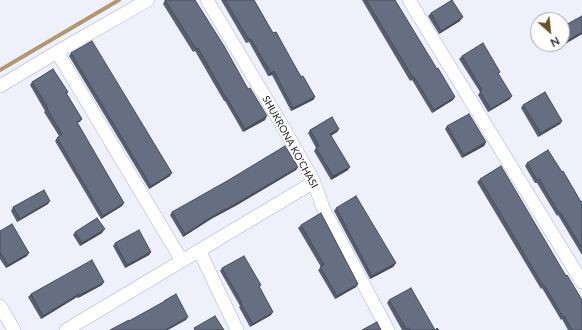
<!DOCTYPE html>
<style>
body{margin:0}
#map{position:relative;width:582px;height:330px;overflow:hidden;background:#eef1fb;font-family:Lato,sans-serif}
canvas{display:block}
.north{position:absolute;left:530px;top:12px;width:40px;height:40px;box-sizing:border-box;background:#fff;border:1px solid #a7a9ac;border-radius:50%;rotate:153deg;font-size:11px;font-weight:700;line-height:16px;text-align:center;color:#24272f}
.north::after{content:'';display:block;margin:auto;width:14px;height:18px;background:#6b5123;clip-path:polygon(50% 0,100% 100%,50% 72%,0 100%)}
</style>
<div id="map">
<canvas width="582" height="330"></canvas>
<div class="north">N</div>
</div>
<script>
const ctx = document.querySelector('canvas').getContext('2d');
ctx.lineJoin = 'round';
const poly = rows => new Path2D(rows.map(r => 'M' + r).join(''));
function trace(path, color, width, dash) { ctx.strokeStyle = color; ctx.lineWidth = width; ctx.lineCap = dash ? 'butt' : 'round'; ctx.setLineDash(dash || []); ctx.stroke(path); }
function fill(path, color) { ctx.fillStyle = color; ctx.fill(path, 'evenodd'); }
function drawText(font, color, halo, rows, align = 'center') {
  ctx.font = font + ' Lato,sans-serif'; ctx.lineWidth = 4; ctx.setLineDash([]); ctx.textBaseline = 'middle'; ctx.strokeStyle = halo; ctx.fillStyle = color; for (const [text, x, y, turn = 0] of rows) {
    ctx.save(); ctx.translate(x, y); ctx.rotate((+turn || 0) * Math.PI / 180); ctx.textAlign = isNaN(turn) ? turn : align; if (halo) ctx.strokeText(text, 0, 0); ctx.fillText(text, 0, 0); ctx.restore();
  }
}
trace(poly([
 [0,70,119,0]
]), '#b2986d', 4);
const minor = poly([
 [207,0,282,125,314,182,323,208,388,330],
 [409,0,582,282],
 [57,52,182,261],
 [0,86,57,52,148,0],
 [199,250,237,330],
 [0,306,14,330],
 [66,330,314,182]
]);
trace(minor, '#aab2c8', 14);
trace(minor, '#fff', 13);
fill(poly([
 [165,0,265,120,243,132,225,101,224,101,195,51,193,52,163,4],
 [221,0,254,0,273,33,315,97,313,100,291,111,272,75,268,76,249,42,246,43],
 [362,0,395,0,453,100,432,113,412,80,410,81],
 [431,13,460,21,439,34,428,16],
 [562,27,582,34,565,44,562,39],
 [71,53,170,176,149,189,69,56],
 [462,56,500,72,498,74,510,99,488,112,478,95,480,92,459,59],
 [32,82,68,92,67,94,82,119,80,122,77,123,124,203,122,206,101,219,55,141,57,138,59,136,44,112,45,111,30,85],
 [523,105,562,121,560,124,538,137,521,108],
 [447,126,486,142,484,146,462,158,445,129],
 [339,129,337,132,331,136,348,170,331,180,314,151,316,148,308,133,310,130],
 [527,163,562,172,581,202,582,201,582,255,558,215,557,216,537,183,535,183,525,166],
 [298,167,296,170,237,205,211,219,183,237,170,215,172,212],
 [480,179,582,330,568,330,562,319,561,320,542,288,541,289,477,182],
 [48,204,17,222,11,211,13,207],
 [336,208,396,263,393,267,370,279,334,211],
 [301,225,358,284,356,287,335,299,318,270,321,267,298,228],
 [0,231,27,256,6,268,0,259],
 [75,232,102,233,80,246,73,235],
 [115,243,151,252,149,255,125,268,113,246],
 [222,268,261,285,259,286,271,315,250,327,239,307,240,306,220,271],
 [102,285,78,298,77,297,41,319,28,297,31,294],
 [389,300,435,330,439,330,402,330,387,303]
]), '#585f70');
fill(poly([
 [463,17,460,21,439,34,441,31],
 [582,32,582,34,565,44,567,41],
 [274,71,272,75,268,76,271,73],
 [512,96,510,99,488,112,491,109],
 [315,97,313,100,291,111,293,108],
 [455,97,453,100,432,113,434,110],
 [267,116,265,120,243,132,245,129],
 [562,121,560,124,538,137,541,133],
 [339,129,337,132,328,137,330,134],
 [486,142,484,146,462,158,464,155],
 [298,167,296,170,237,205,211,219,183,237,185,234,213,216],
 [350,167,348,170,331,180,333,176],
 [172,173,170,176,149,189,151,186],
 [50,201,48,204,17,222,20,219],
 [124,203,122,206,101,219,103,216],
 [105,229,102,233,80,246,82,243],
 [151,252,149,255,125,268,127,265],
 [29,253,27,256,6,268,8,265],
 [396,263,393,267,370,279,372,276],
 [104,282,102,285,78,298,80,295],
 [358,284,356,287,335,299,337,296],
 [79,294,77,297,41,319,43,316],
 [273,312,271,315,250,327,253,324],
 [188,317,186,320,168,330,165,330]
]), '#474d5b');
const building = poly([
 [165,0,195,0,224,46,248,89,250,88,267,116,245,129,227,98,226,98,198,48,196,49,165,0],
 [225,0,254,0,273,33,276,32,301,77,303,76,315,97,293,108,274,71,271,73,251,39,249,40,225,0],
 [366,0,395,0,437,69,438,68,455,97,434,110,414,77,413,78,366,0],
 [452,0,463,17,441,31,431,13,452,0],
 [582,16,582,32,567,41,562,32,562,27,582,16],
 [92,41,172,173,151,186,71,53,92,41],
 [483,43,500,72,498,73,512,96,491,109,480,92,482,90,462,56,483,43],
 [53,69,68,92,66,93,82,119,77,122,124,203,103,216,57,138,62,134,47,109,48,108,32,82,53,69],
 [545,92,562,121,541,133,523,105,545,92],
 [469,114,486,142,464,155,447,126,469,114],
 [332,117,339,129,330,134,350,167,333,176,316,148,319,146,310,130,332,117],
 [285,146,298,167,239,202,213,216,185,234,172,212,227,181,285,146],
 [548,150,562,172,563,171,581,202,582,201,582,248,560,212,559,213,539,179,537,180,527,163,548,150],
 [501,166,566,276,567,275,582,300,582,330,572,330,564,316,563,317,544,285,543,286,480,179,501,166],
 [44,190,50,201,20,219,13,207,44,190],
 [356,196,396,263,372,276,336,208,356,196],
 [321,213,358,284,337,296,320,267,324,265,301,225,321,213],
 [97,218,105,229,82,243,75,232,97,218],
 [12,224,29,253,8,265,0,252,0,231,12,224],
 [139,230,151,252,127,265,115,243,139,230],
 [244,256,261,285,259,286,273,312,253,324,241,304,242,303,222,268,244,256],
 [92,260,104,282,80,295,79,294,43,316,31,294,92,260],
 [411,288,435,330,437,328,439,330,410,330,409,328,406,329,389,300,411,288],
 [176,294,188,317,165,330,110,330,129,320,129,321,165,301,164,301,176,294],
 [215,316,224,330,195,330,194,328,215,316],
 [377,322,381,330,362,330,377,322]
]);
fill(building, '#666e82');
trace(building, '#474d5b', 1);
drawText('10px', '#24272f', '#fff', [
 ["SHUKRONA KO'CHASI",290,142,61]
]);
</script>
